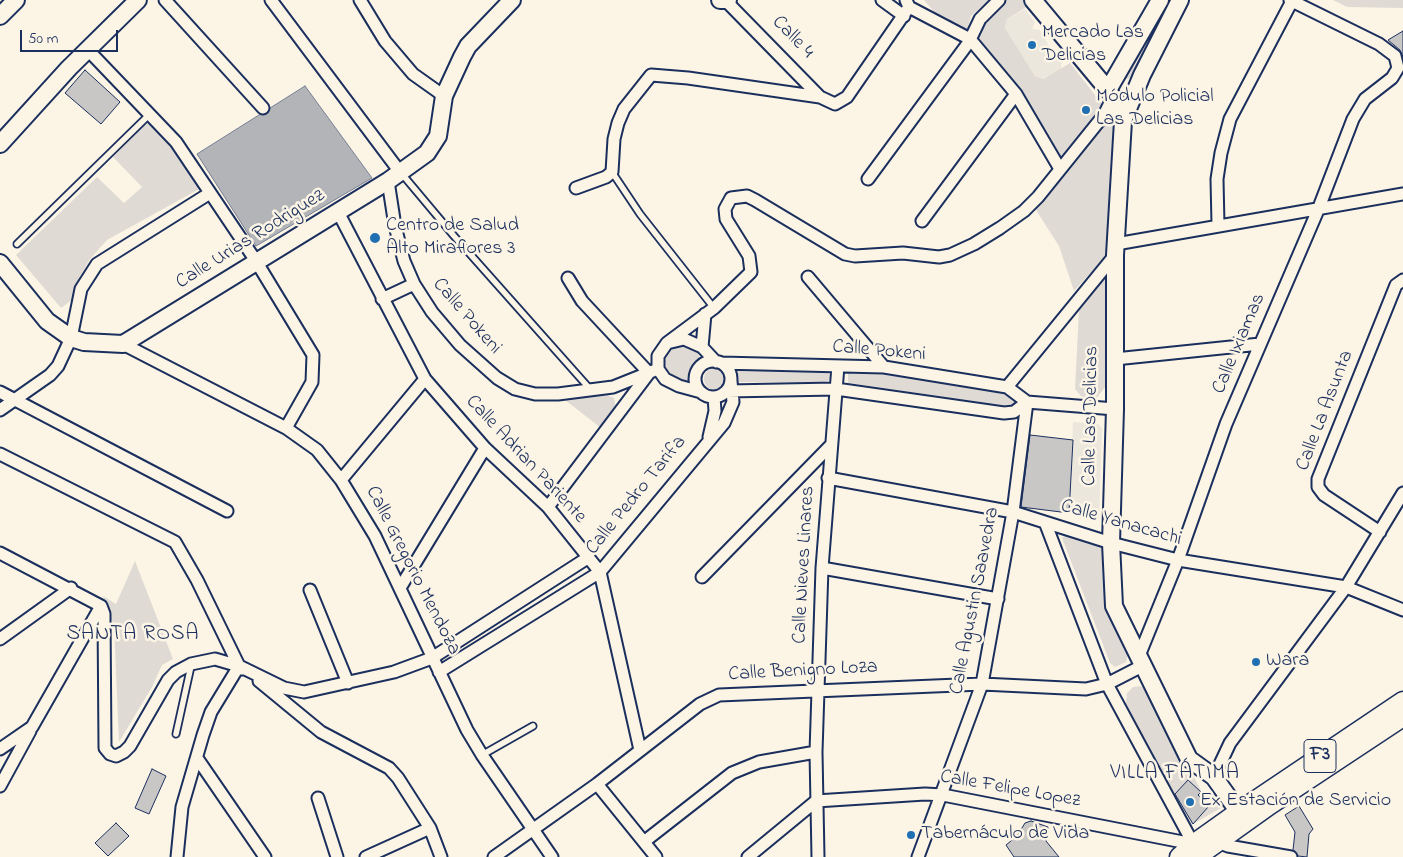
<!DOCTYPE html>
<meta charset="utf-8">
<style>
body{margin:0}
#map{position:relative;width:1403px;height:857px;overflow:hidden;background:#fcf5e5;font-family:"Indie Flower",sans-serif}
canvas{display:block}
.scale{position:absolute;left:20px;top:30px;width:98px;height:22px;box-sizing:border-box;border:2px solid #1b2f5e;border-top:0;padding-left:6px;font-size:15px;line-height:18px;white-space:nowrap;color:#1b2f5e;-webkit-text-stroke:4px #fcf5e5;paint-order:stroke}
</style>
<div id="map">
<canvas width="1403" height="857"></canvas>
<div class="scale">50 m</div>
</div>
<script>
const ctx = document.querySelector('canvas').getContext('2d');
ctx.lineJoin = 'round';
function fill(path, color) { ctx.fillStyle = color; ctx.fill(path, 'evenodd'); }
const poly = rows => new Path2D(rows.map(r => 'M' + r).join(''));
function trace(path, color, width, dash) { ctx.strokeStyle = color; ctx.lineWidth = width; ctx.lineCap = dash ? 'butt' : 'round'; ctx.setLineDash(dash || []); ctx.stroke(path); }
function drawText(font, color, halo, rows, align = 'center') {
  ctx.font = font + ' "Indie Flower",sans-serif'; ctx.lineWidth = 5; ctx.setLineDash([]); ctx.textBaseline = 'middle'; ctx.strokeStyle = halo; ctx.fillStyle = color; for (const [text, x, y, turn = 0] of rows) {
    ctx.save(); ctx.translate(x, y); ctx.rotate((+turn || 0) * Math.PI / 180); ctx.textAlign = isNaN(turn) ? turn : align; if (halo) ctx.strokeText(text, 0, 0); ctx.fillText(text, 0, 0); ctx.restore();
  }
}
fill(poly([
 [1025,9,1035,22,1032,29,1040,30,1050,48,1056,50,1062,58,1061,69,1042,79,1035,76,1005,28,1007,19],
 [1073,422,1098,424,1102,428,1099,519,1069,513]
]), '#ece7dc');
fill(poly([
 [924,0,989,0,971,16,965,39,960,42],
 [1006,0,1023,0,1028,6,1007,19,1005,28,1035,76,1043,79,1070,63,1102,104,1059,162,1053,163,1047,161,1013,90,974,53,984,21],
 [1333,0,1403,0,1403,8,1347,7],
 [1162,5,1167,6,1169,10,1134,77,1126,79,1122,76],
 [1107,118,1113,120,1109,252,1074,291,1059,246,1034,207],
 [151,123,177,149,201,188,107,240,90,259,80,276,73,299,61,308,16,255,97,177,124,203,142,187,113,157,144,125],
 [1105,277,1108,281,1106,386,1096,399,1088,399,1081,396,1075,389,1079,309],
 [682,343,696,349,700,359,694,364,690,381,676,379,666,368,664,362,664,356,671,346],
 [736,367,825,372,829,373,830,378,828,381,822,383,736,382],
 '704 379a11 11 0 1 1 22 0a11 11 0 1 1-22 0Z',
 [848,372,885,372,916,376,1014,394,1016,404,1012,407,848,383],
 [605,394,614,398,616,409,601,428,565,400],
 [1067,534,1101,544,1105,550,1105,606,1128,655,1126,662,1115,667,1110,663,1062,538],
 [135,561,173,659,162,665,152,687,119,742,114,626,103,596,116,604],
 [1140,686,1146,688,1204,796,1216,790,1226,805,1188,827,1126,704,1127,693,1133,687]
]), '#dfdbd4');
const water = poly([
 [305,86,372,178,256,246,197,154,305,86]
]);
fill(water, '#b2b4b8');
trace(water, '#767f94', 1);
const building = poly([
 [1403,31,1403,57,1400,50,1388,40,1403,31],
 [85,70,120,102,101,124,65,93,85,70],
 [1030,435,1073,440,1069,513,1021,507,1030,435],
 [152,769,166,776,149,814,135,808,152,769],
 [1188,780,1201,792,1198,795,1209,806,1193,824,1175,794,1188,780],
 [1299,806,1313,829,1309,834,1307,857,1298,856,1293,850,1295,832,1285,815,1299,806],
 [1031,821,1048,827,1046,841,1059,857,1014,857,1006,845,1017,836,1025,823,1031,821],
 [116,823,129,836,108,856,95,843,116,823]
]);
fill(building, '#c8c7c6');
trace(building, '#1b2f5e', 1);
const lane = poly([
 [612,172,640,214,714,308],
 [402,174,454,236,590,389],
 [17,244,151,113],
 [176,734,191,666],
 [482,755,533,726]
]);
const street = poly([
 [165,0,263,108],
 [271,0,400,172],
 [360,0,385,41,413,74,444,96],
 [882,0,904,16],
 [906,0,909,7,970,39,1016,94,1060,169],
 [726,1,820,97,835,104,847,97,909,7],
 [88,50,176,142,256,261,313,355,312,382,286,428],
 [868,179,969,42,980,19,999,0],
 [388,181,395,226,404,261,414,284,432,312,460,345,497,378,515,389,535,394,558,394,613,387,658,369],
 [576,188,606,177,612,172,614,139,618,123,624,109,651,75,688,78,820,97],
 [338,212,425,379,485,448,548,507,600,572,640,750],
 [922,221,1016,94],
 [1218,225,1217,179,1221,153,1230,119,1292,1],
 [1116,244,1403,194],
 [808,277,884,367],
 [568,278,582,301,649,373],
 [382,299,414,284],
 [667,343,714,308,751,272,749,256,726,219,725,209,731,198,747,196,755,200,845,254,855,256,903,253,939,257,950,255,974,244,1000,228,1024,211,1038,197,1104,115,1113,97,1110,93],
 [123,344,286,428,317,450,341,480,375,536,467,730,482,755,552,857],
 [702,347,705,314],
 [1115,359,1260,344],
 '695 379a18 18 0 1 1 36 0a18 18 0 1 1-36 0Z',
 [721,363,884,367,1007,387,1027,402,1115,409],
 [1007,387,1115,255],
 [727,391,836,389,1004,413,1014,412,1027,402],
 [0,392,227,511],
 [701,392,679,386,665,379,658,369,658,356,667,343,684,339,702,347,716,362],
 [0,410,50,375,58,366,71,338,81,289,97,264,210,193],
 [709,437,715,411,714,397],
 [0,454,175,542,197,580,239,666,242,669],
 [828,478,1013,512,1111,543,1178,560,1346,587,1403,610],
 [341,480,425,379],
 [548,507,649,373],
 [1045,522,1107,684,1195,847],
 [1380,532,1324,495,1318,487,1318,479,1396,285,1403,280],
 [0,553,101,606],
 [822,568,998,599],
 [702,577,831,445],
 [400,588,485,448],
 [310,590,348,683],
 [101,606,104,614,105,748,110,754,116,756,124,752,130,746,168,680,176,672,191,664,215,659,239,666,284,688,304,692,394,672,432,658,589,557],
 [0,639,71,588],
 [1139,656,1178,560,1226,424,1318,210,1353,119,1365,99,1392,78,1398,68,1395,56,1379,44,1290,0],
 [439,672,600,572,724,423,733,402,731,381],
 [259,681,321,732,389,768,398,778,430,828,441,857],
 [0,749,32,727,101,606],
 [197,758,265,857],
 [1214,777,1230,743,1346,587,1403,493],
 [597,784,656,857],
 [0,786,30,731],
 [318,798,337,857],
 [645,841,732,773,759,762,816,752],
 [1217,842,1228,846,1291,857],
 [177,857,182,807,203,735,211,712,239,666],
 [366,857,430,828],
 [494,857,597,784,700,704,719,695,982,684,1086,689,1107,684,1144,665],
 [748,857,816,801,925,794,943,795,1193,844],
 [818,857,816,752,822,568,838,366],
 [918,857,982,684,1013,512,1027,402]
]);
const secondary = poly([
 [720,0,728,0],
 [1033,0,1108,90,1160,0],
 [0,16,16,0],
 [1113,97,1123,121,1115,255,1115,409,1111,543,1114,606,1189,759,1214,777,1246,822],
 [1123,121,1142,75,1180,0],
 [0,144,69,68,138,0],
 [0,263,47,321,71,338,84,342,123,344,388,181,427,153,438,136,444,96,462,57,468,46,512,0]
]);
const primary = poly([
 [1179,857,1193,844,1238,812,1403,701],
 [1197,857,1270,805,1403,717]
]);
trace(lane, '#1b2f5e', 9);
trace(street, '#1b2f5e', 15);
trace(secondary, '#1b2f5e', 20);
trace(primary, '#1b2f5e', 21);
trace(lane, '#fcf5e5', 5.5);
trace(street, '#fcf5e5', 11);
trace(secondary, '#fcf5e5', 16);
trace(primary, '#fcf5e5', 18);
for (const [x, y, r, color] of [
 [1032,45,5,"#1f6fb2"],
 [1086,110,5,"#1f6fb2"],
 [375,238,6,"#1f6fb2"],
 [1256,662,5,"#1f6fb2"],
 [1190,802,5,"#1f6fb2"],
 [911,835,5,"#1f6fb2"]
]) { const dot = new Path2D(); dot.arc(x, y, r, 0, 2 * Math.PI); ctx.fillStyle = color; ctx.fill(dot); trace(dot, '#fcf5e5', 2); }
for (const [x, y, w] of [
 [1320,756,32]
]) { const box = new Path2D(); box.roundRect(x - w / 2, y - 16.5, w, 33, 4); ctx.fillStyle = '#fcf5e5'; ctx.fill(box); trace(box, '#1b2f5e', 1); }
drawText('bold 19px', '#1b2f5e', null, [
 ["F3",1320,756]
]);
drawText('20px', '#1b2f5e', '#fcf5e5', [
 ["Mercado Las",1042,34],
 ["Delicias",1042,57],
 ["Módulo Policial",1096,98],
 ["Las Delicias",1096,121],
 ["Centro de Salud",386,227],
 ["Alto Miraflores 3",386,250],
 ["Wara",1266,662],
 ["Ex Estación de Servicio",1200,802],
 ["Tabernáculo de Vida",921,835]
], 'left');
drawText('20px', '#1b2f5e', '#fcf5e5', [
 ["Calle 4",792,38,46],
 ["Calle Urias Rodriguez",251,240,-32],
 ["Calle Pokeni",466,317,49],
 ["Calle Ixiamas",1240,344,-67],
 ["Calle Pokeni",879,352,5],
 ["Calle La Asunta",1326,411,-69],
 ["Calle Las Delicias",1092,416,-89],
 ["Calle Adrian Pariente",525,460,47],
 ["Calle Pedro Tarifa",637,496,-51],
 ["Calle Yanacachi",1121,524,16],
 ["Calle Nieves Linares",805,565,-87],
 ["Calle Gregorio Mendoza",412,571,63],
 ["Calle Agustin Saavedra",976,601,-79],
 ["Calle Benigno Loza",803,672,-3],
 ["Calle Felipe Lopez",1010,790,10]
]);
ctx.letterSpacing = '1px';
drawText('21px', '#1b2f5e', '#fcf5e5', [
 ["SANTA ROSA",133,636],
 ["VILLA FÁTIMA",1175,775]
]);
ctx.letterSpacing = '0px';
</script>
